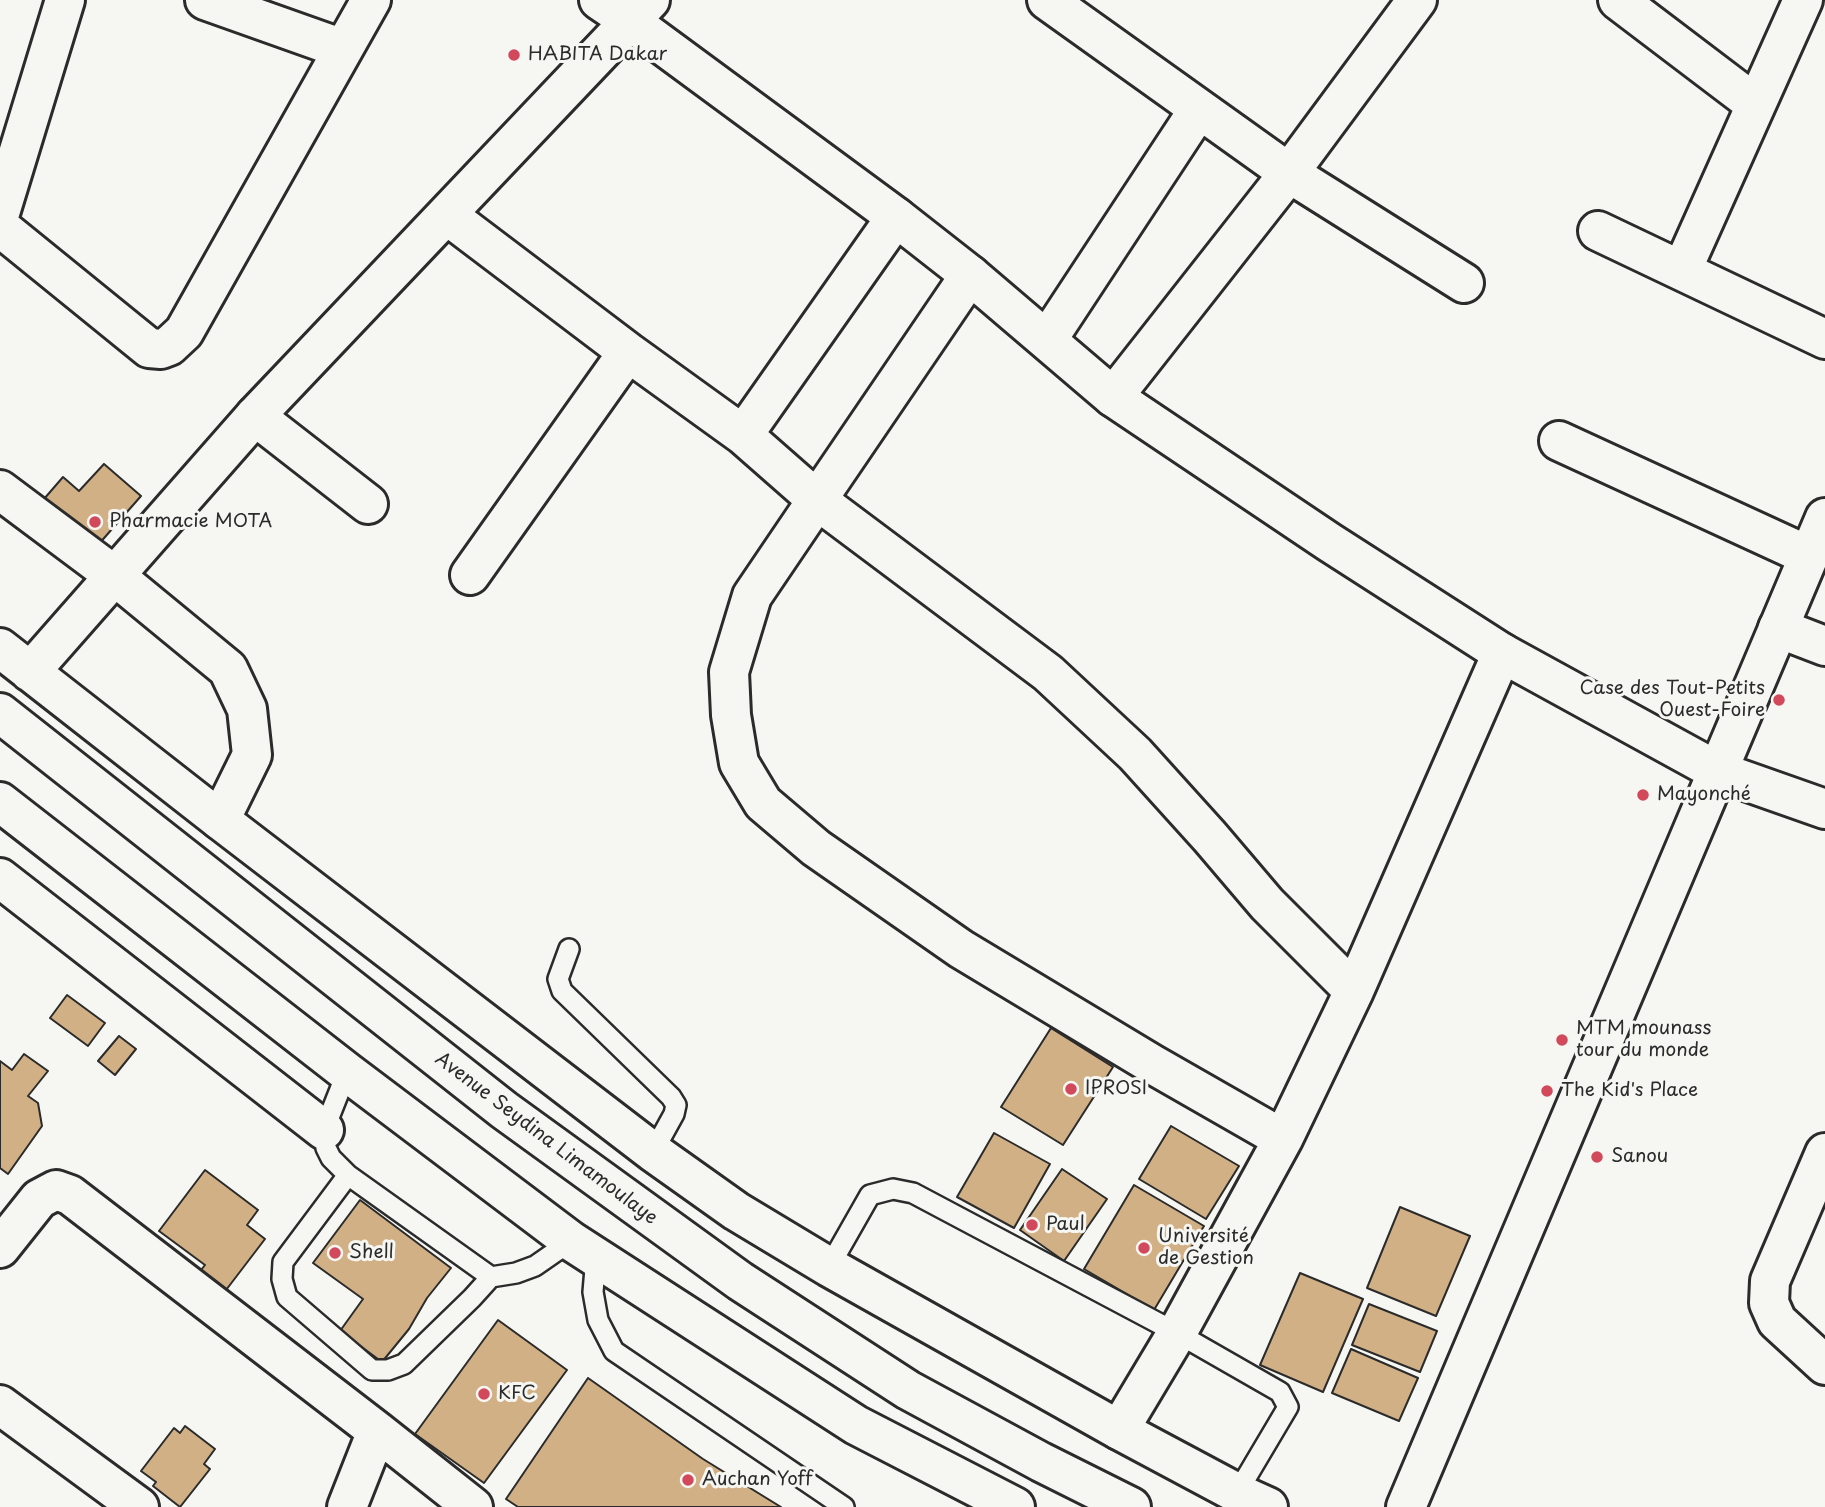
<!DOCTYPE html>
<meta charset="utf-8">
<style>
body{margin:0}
canvas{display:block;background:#f6f6f2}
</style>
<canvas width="1825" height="1507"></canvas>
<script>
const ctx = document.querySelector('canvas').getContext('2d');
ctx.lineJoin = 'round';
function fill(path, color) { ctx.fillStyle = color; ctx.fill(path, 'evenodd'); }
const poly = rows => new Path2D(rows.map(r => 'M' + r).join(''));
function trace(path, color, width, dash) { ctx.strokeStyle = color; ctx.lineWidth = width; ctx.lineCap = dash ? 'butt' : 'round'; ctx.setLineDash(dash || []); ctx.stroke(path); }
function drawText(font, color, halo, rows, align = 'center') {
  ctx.font = font + ' "Playpen Sans",sans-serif'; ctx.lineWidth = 6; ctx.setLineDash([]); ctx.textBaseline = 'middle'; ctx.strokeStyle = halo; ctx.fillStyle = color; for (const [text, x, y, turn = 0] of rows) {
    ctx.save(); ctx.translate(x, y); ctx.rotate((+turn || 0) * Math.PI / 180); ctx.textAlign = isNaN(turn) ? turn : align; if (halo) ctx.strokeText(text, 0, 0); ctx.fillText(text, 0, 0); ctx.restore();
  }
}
const building = poly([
 [104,464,141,496,98,545,44,499,63,477,79,491,104,464],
 [67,995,105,1023,88,1046,50,1018,67,995],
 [1051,1028,1113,1067,1063,1145,1001,1107,1051,1028],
 [119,1036,136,1049,115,1075,98,1061,119,1036],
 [24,1054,48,1071,28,1096,38,1103,42,1126,8,1174,0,1168,0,1061,12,1070,24,1054],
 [1171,1126,1239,1166,1206,1219,1139,1179,1171,1126],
 [994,1133,1050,1164,1014,1228,957,1197,994,1133],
 [1062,1169,1107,1199,1064,1261,1020,1230,1062,1169],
 [205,1170,258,1210,247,1225,265,1239,223,1294,197,1275,205,1265,159,1231,205,1170],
 [1134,1185,1204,1226,1154,1310,1084,1269,1134,1185],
 [360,1200,451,1268,427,1298,409,1329,382,1362,340,1331,363,1299,313,1263,360,1200],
 [1400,1207,1470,1236,1436,1316,1367,1288,1400,1207],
 [1300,1273,1363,1299,1323,1392,1260,1365,1300,1273],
 [1369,1304,1437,1331,1420,1372,1352,1345,1369,1304],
 [498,1320,567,1370,484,1483,415,1434,498,1320],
 [1351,1349,1418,1378,1399,1421,1332,1393,1351,1349],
 [588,1378,703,1459,781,1507,518,1507,506,1499,588,1378],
 [185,1426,215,1449,204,1464,210,1469,180,1507,153,1486,156,1482,141,1471,174,1428,180,1433,185,1426]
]);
fill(building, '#d2b085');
trace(building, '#2b2b2b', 2);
const service = poly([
 [569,949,558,979,562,991,671,1097,676,1105,674,1114,653,1152],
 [347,1072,324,1130,326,1148,331,1158,348,1175,283,1262,282,1279,287,1297,372,1370,388,1370,404,1364,472,1298,491,1277,516,1273,535,1266,571,1241],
 [348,1175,491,1277],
 [596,1257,593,1292,598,1320,614,1351,844,1507],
 [829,1267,870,1195,893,1189,913,1193,1177,1333,1280,1392,1288,1407,1237,1493]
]);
const minor = poly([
 [205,0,343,49],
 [599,0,630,21],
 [1047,0,1289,173,1464,283],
 [1618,0,1755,104],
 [0,213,65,0],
 [447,215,628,352,743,435],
 [896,217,743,435,817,500,752,596,729,672,731,715,739,763,763,803,816,848,961,949,1152,1064,1283,1139,1177,1333,1119,1430],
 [0,227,149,348,161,349,169,346,184,332,371,0],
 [1598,231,1825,339],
 [1682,270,1803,0],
 [970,275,817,500,1048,673,1135,754,1210,837,1267,904,1354,991],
 [1047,340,1199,109],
 [1113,397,1289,173,1417,0],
 [255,416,368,504],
 [1559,441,1809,556],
 [0,490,115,576,228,669,247,709,252,755,220,820],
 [470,575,628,352],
 [1778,628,1825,646],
 [1717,771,1825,809],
 [0,878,324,1130],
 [1283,1139,1354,991,1502,653],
 [1825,1153,1770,1281,1769,1303,1777,1321,1825,1365],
 [0,1248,39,1199,56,1190,70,1195,377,1431,473,1507],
 [0,1405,139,1507],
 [347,1507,377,1431]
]);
const tertiary = poly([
 [630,21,896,217,970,275,1113,397,1329,542,1502,653,1717,771],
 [0,648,220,820,653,1152,736,1211,829,1267,1119,1430,1237,1493,1268,1507],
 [30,672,255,416,650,0],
 [1406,1507,1825,518]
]);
const trunk = poly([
 [0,713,504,1110,740,1281,908,1390,1041,1462,1131,1507],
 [0,802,347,1072,571,1241,856,1425,1015,1507]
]);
trace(service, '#2b2b2b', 24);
trace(minor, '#2b2b2b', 44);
trace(tertiary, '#2b2b2b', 44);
trace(trunk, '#2b2b2b', 44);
trace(service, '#f6f6f2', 19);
trace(minor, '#f6f6f2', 38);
trace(tertiary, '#f6f6f2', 38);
trace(trunk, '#f6f6f2', 38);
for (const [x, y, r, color] of [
 [514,55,7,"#d1495b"],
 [95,522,7,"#d1495b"],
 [1779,700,7,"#d1495b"],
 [1643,795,7,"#d1495b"],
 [1562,1040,7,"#d1495b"],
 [1071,1089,7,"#d1495b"],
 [1547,1091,7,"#d1495b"],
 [1597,1157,7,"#d1495b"],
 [1032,1225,7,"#d1495b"],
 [1144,1248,7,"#d1495b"],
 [335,1253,7,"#d1495b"],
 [484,1394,7,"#d1495b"],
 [688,1480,7,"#d1495b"]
]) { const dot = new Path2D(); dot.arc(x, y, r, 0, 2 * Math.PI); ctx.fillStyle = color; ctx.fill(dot); trace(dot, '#f6f6f2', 2.5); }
drawText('19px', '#2b2b2b', '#f6f6f2', [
 ["HABITA Dakar",528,55],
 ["Pharmacie MOTA",109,522],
 ["Case des Tout-Petits",1765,689,"right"],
 ["Ouest-Foire",1765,711,"right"],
 ["Mayonché",1657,795],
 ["MTM mounass",1576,1029],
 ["tour du monde",1576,1051],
 ["IPROSI",1085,1089],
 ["The Kid's Place",1561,1091],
 ["Sanou",1611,1157],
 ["Paul",1046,1225],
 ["Université",1158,1237],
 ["de Gestion",1158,1259],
 ["Shell",349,1253],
 ["KFC",498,1394],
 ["Auchan Yoff",702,1480]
], 'left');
drawText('19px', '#2b2b2b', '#f6f6f2', [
 ["Avenue Seydina Limamoulaye",546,1139,37]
]);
</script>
